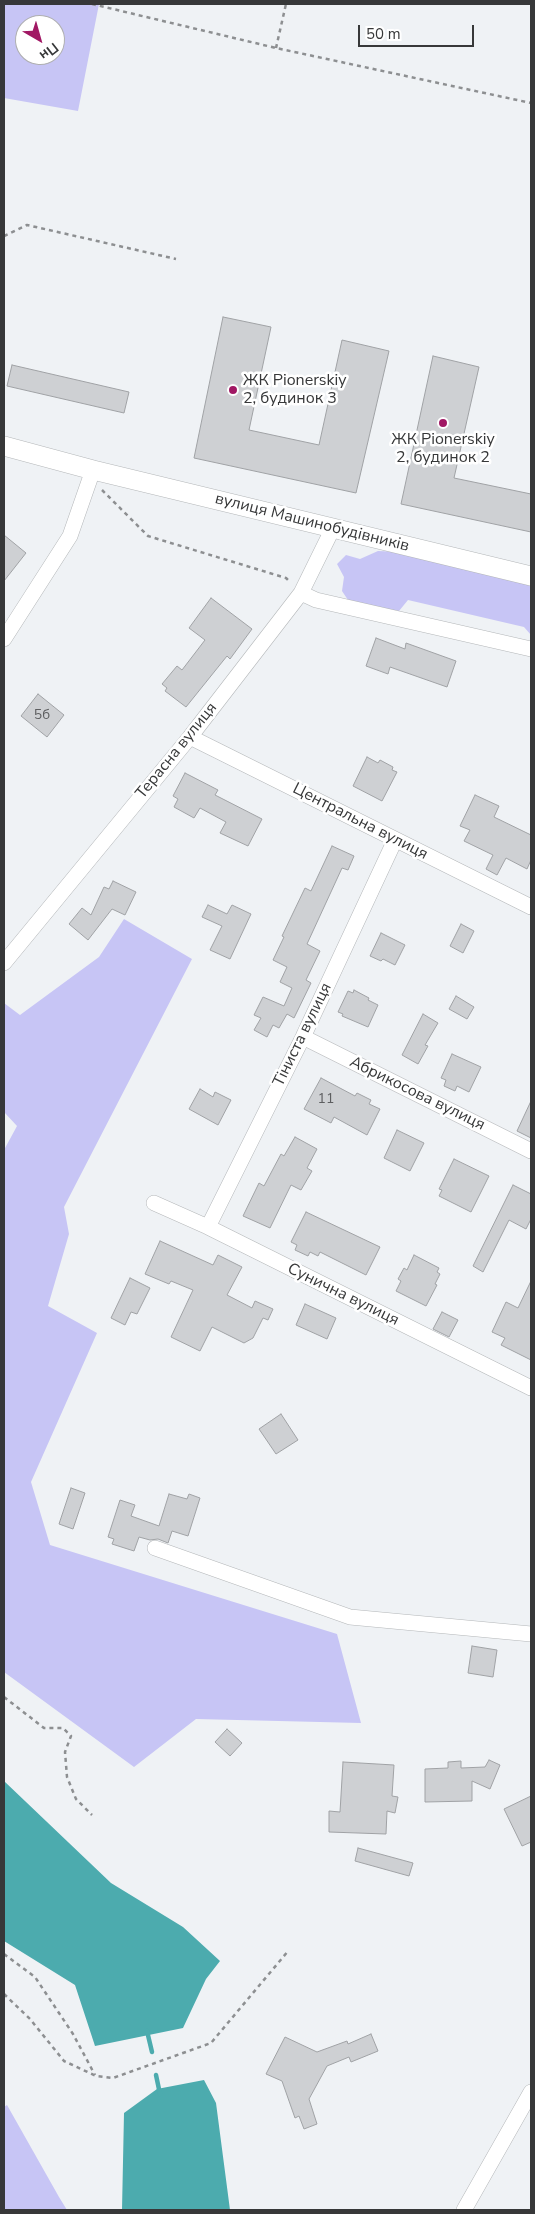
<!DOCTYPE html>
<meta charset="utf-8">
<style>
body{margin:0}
#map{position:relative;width:535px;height:2214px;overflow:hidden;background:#eff2f5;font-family:"Nunito Sans",sans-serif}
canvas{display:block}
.frame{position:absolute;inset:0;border:5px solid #373839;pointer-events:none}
.north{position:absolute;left:15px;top:15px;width:50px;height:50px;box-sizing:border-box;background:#fff;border:1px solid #afafb0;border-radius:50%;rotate:142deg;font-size:14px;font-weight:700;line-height:20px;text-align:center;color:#373839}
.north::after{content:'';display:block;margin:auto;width:18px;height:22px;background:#a11864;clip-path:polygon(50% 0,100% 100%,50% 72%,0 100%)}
.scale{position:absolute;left:358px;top:25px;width:116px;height:22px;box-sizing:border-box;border:2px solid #373839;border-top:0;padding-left:6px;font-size:15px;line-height:18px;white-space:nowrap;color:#373839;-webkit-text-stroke:4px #fff;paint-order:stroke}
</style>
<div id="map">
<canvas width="535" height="2214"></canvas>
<div class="frame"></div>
<div class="north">Пн</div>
<div class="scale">50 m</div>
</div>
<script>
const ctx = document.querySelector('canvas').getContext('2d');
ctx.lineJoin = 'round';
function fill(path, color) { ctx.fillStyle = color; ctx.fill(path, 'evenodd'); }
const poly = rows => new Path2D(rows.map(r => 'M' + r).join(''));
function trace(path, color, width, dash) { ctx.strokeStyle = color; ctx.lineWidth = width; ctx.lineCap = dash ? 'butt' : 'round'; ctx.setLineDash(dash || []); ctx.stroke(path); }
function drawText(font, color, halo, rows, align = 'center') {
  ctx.font = font + ' "Nunito Sans",sans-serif'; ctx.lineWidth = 5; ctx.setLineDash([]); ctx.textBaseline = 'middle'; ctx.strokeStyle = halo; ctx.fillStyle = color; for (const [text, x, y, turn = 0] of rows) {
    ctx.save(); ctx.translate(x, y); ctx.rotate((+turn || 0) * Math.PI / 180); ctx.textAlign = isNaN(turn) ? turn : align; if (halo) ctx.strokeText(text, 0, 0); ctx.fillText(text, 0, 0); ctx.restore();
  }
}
fill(poly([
 [4,4,99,4,78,111,4,98],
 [25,25,55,25,55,55,25,55],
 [378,551,401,552,531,584,531,635,524,627,408,600,399,611,350,603,342,591,344,577,337,564,346,555,360,559],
 [124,919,192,959,64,1207,69,1234,48,1306,97,1333,31,1482,50,1545,337,1634,361,1723,196,1719,134,1767,4,1672,4,1150,17,1126,4,1112,4,1003,20,1015,99,957],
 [7,2105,59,2197,67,2210,4,2210,4,2107]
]), '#c7c5f5');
fill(poly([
 [4,1781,111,1883,183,1927,220,1961,206,1979,183,2028,95,2046,75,1985,4,1941],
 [204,2080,216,2103,230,2210,122,2210,124,2113,157,2089]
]), '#4cabae');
trace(poly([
 [147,2031,152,2052],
 [156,2075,160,2094]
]), '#4cabae', 4.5);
const building = poly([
 [223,317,271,327,249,430,319,445,342,340,389,351,356,493,194,458,223,317],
 [433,356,479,367,454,478,531,494,531,532,401,504,433,356],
 [12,365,129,392,124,413,7,386,12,365],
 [4,535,26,553,4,581,4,535],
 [211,598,252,629,230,659,227,656,186,707,165,691,167,688,162,684,177,666,182,670,205,640,189,628,211,598],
 [376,638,405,649,406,643,456,661,447,687,390,667,388,674,366,666,376,638],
 [38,694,64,715,47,737,21,716,38,694],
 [367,757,378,763,380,760,393,767,392,770,397,772,382,801,353,786,367,757],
 [185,773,218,790,215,795,262,819,248,846,220,833,226,822,200,808,194,818,174,807,178,799,173,796,185,773],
 [475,795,499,806,494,817,531,835,531,860,527,869,506,858,497,875,486,869,493,855,464,841,470,830,460,826,475,795],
 [332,846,354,856,348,870,342,868,307,944,320,951,306,980,311,983,294,1018,287,1014,279,1028,273,1025,267,1037,254,1030,261,1018,254,1015,263,997,284,1006,292,988,280,982,287,967,273,960,284,937,282,936,305,888,311,891,332,846],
 [113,881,136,892,125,915,112,909,88,940,69,924,82,908,91,915,104,887,109,889,113,881],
 [208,905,227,914,232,905,251,914,230,959,210,950,222,926,202,917,208,905],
 [461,924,474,931,463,953,450,946,461,924],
 [381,933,405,945,395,965,383,959,381,961,370,956,381,933],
 [354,990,369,998,368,1000,378,1005,368,1027,342,1016,343,1014,338,1012,348,991,353,993,354,990],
 [456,996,474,1007,467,1019,449,1009,456,996],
 [423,1014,438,1023,425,1045,428,1046,418,1064,402,1055,423,1014],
 [452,1054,481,1067,469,1092,457,1086,455,1091,444,1086,446,1080,441,1078,452,1054],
 [321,1078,355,1096,357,1093,371,1100,369,1104,380,1109,367,1135,334,1117,331,1123,304,1109,321,1078],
 [200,1089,213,1097,215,1092,231,1100,218,1125,189,1109,200,1089],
 [531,1101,531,1138,517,1131,531,1101],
 [397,1130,424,1143,410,1171,384,1158,397,1130],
 [295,1137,317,1149,307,1168,312,1171,301,1190,291,1185,270,1228,243,1216,259,1183,264,1186,281,1154,284,1156,295,1137],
 [454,1159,489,1176,471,1212,439,1196,442,1190,439,1189,454,1159],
 [513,1185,531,1194,531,1219,526,1229,509,1220,483,1272,473,1266,513,1185],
 [306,1212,380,1247,366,1275,320,1252,318,1256,310,1252,308,1256,295,1250,297,1245,291,1242,306,1212],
 [160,1241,213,1265,218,1255,242,1267,227,1295,252,1308,255,1301,273,1309,268,1320,263,1318,253,1338,244,1343,212,1327,200,1351,171,1337,193,1290,171,1281,169,1284,145,1274,160,1241],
 [414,1255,439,1268,437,1272,440,1274,435,1284,437,1285,426,1306,396,1291,401,1281,398,1279,404,1268,407,1270,414,1255],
 [130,1278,150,1288,137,1314,131,1312,125,1325,111,1318,130,1278],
 [531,1281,531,1360,501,1345,505,1338,492,1332,506,1302,518,1308,531,1281],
 [305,1304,336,1318,327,1339,296,1325,305,1304],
 [442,1312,458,1320,449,1337,433,1329,442,1312],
 [281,1414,298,1440,276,1454,259,1429,281,1414],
 [71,1488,85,1493,73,1529,59,1524,71,1488],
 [169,1494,187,1499,189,1494,200,1498,188,1536,172,1531,168,1543,158,1539,150,1540,139,1537,134,1551,112,1544,114,1539,108,1537,120,1500,135,1505,131,1516,159,1526,169,1494],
 [472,1646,497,1650,493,1677,468,1673,472,1646],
 [227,1729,242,1743,230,1756,215,1742,227,1729],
 [489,1760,500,1765,490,1789,472,1781,472,1801,425,1802,425,1769,448,1768,448,1762,461,1761,461,1768,485,1767,489,1760],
 [343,1762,394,1765,392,1796,398,1797,395,1813,387,1811,386,1834,329,1832,329,1811,340,1812,343,1762],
 [531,1796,531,1842,522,1846,504,1809,531,1796],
 [358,1848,413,1863,409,1876,355,1861,358,1848],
 [371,2034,378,2051,351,2062,349,2057,327,2066,309,2099,317,2124,304,2129,299,2116,295,2118,282,2081,266,2074,285,2037,317,2052,347,2041,348,2044,371,2034]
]);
fill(building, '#ced0d3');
trace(building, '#a0a2a5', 1);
const minor = poly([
 [301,593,316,600,531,649],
 [4,639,70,536,93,470],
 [190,737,531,907],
 [4,963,190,737,301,593,333,528],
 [303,1037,531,1151],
 [154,1203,208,1227,531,1388],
 [208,1227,303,1037,395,840],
 [155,1548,350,1617,531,1634],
 [464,2210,531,2092]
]);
const tertiary = poly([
 [4,446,93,470,531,576]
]);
trace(minor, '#b4b7b9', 16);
trace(tertiary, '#b4b7b9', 20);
trace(poly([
 [92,4,276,48,531,103],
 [276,48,286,4],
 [4,236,27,225,176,259],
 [102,490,148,536,286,578,289,581],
 [4,1697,44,1728,63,1728,71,1736,65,1752,67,1777,76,1799,92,1815],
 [4,1954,35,1977,73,2034,95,2075],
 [4,1994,30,2019,64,2061,96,2076,113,2078,211,2043,289,1950]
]), '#8d8f91', 2.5, [4, 4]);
trace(minor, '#fff', 15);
trace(tertiary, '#fff', 19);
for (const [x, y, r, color] of [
 [233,390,5,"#a11864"],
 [443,423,5,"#a11864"]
]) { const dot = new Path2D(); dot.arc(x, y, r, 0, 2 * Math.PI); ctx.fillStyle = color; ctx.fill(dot); trace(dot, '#fff', 2); }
drawText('14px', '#5d5e60', null, [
 ["5б",42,716],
 ["11",326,1100]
]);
drawText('16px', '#373839', '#fff', [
 ["ЖК Pionerskiy",243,381],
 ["2, будинок 3",243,399],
 ["ЖК Pionerskiy",443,440,"center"],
 ["2, будинок 2",443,458,"center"]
], 'left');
drawText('16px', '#373839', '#fff', [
 ["вулиця Машинобудівників",312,523,14],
 ["Терасна вулиця",177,751,-51],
 ["Центральна вулиця",360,822,27],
 ["Тіниста вулиця",303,1035,-64],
 ["Абрикосова вулиця",417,1094,26],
 ["Сунична вулиця",343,1295,26]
]);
</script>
